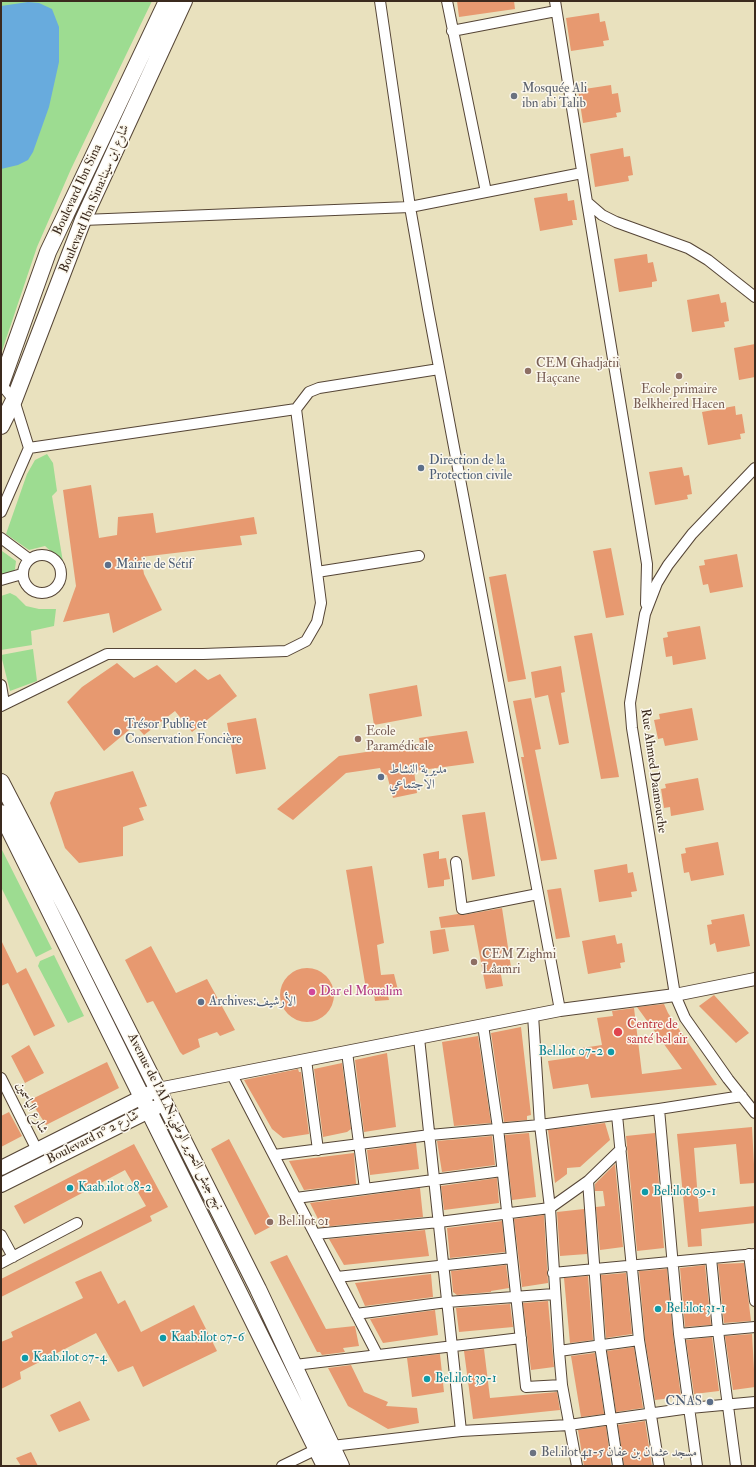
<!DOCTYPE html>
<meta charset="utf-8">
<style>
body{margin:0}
#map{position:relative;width:756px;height:1467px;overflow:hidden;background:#e9e1be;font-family:"IM FELL Double Pica",serif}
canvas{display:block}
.frame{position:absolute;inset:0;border:2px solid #3b2a1e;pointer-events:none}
</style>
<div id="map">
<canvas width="756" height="1467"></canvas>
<div class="frame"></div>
</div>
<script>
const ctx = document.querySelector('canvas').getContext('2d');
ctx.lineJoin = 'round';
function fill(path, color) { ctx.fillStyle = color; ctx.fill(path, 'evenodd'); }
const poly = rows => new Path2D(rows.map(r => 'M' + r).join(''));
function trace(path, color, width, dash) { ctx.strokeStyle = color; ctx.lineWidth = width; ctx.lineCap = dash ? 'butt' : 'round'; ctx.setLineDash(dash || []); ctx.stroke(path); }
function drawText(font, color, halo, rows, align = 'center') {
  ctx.font = font + ' "IM FELL Double Pica",Amiri,serif'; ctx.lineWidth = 3; ctx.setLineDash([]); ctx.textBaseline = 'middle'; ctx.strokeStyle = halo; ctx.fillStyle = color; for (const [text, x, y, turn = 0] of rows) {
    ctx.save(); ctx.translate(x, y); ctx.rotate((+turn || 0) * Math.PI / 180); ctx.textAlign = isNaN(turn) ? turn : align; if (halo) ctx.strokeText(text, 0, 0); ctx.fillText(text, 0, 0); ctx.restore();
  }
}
fill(poly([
 [1,1,152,1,71,169,37,247,1,354],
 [47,454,53,463,57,491,52,496,63,562,45,546,29,550,6,534,27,474,35,460],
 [2,551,16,561,15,569,12,574,1,578],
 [10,593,16,596,26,606,39,609,56,609,54,626,31,631,32,645,1,650,1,596],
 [33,649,37,681,10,691,1,655],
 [1,848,52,949,36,957,1,887],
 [54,955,84,1016,68,1023,38,966,40,961]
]), '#9ddc91');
fill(poly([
 [28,2,39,3,52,9,59,27,59,62,49,107,33,152,28,160,18,165,1,169,1,6]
]), '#68abdd');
fill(poly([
 [457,1,514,1,515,9,459,17],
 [599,13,600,22,605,21,609,40,603,41,604,46,571,51,566,18],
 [611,85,612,94,618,93,621,112,616,113,617,117,583,123,578,90],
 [623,148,624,157,630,156,633,175,628,176,629,181,595,187,590,154],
 [567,193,568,201,574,200,577,220,572,220,573,225,540,231,534,198],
 [647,254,648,263,653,262,657,281,652,282,652,287,619,292,614,259],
 [719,294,721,303,726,302,729,321,724,322,725,327,692,332,687,300],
 [755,344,755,377,739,380,734,348],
 [735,406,736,415,742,414,745,433,740,434,741,439,708,445,702,412],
 [682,467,684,476,689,475,692,494,687,495,688,499,655,505,649,472],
 [91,485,99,538,117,535,118,517,153,513,156,533,254,517,257,534,240,536,242,545,141,557,144,574,162,610,113,633,109,613,63,622,76,586,63,490],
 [611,548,624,615,606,618,593,551],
 [737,554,743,587,710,593,708,584,703,585,699,566,705,565,704,560],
 [506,574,526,679,508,682,489,577],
 [700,626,706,659,673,665,672,656,666,657,663,638,668,637,667,632],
 [592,633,619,777,601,779,574,636],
 [117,663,134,678,157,665,176,683,195,669,208,680,220,674,237,696,192,732,175,711,144,735,135,725,104,751,67,702,82,687],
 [561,666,565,692,561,693,569,743,559,745,548,695,535,698,531,672],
 [417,685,422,716,374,725,369,694],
 [531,698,541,749,535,750,557,859,541,861,521,757,524,757,513,701],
 [692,708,698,740,665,746,663,738,658,739,654,720,660,719,659,714],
 [256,718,266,769,236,774,227,723],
 [467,731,474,763,414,771,417,793,393,798,387,775,382,774,380,768,346,773,293,820,277,809,339,756,420,744,419,738],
 [133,771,147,806,139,808,144,820,123,827,123,856,79,863,65,848,50,803,55,792],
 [698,778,704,810,671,816,670,807,664,808,661,789,666,788,665,784],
 [485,812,495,876,472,880,462,815],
 [718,842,724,875,691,881,689,872,684,873,681,854,686,853,685,848],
 [439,851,439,859,446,858,450,879,444,880,444,886,428,888,423,854],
 [627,864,628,873,633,872,637,891,631,892,632,897,599,902,594,870],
 [372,866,384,943,377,945,381,975,394,974,398,990,387,991,389,1000,375,1001,374,994,367,995,346,870],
 [561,888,570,937,556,939,547,890],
 [502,908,511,967,500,969,503,986,486,989,474,925,441,928,439,917,458,914,463,915],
 [744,914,750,946,717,952,715,943,710,945,707,925,712,924,711,920],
 [445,929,449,951,433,954,430,931],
 [615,935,617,944,622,943,625,962,620,963,621,968,588,974,582,941],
 [1,940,17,973,26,968,55,1026,34,1036,8,983,1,986],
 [151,946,176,993,207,979,235,1030,220,1036,217,1032,198,1039,200,1047,183,1055,180,1052,153,1001,147,1003,125,960],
 '280 995a27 27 0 1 1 54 0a27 27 0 1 1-54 0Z',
 [714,995,749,1033,736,1043,699,1006],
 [664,1004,668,1013,717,1085,591,1098,588,1084,553,1089,548,1061,583,1056,582,1048,602,1045,597,1018,613,1016,612,1011,634,1008,642,1074,682,1069,637,1007],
 [521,1027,531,1115,527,1116,527,1120,504,1122,491,1033],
 [478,1036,491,1123,454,1126,442,1042],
 [29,1045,44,1073,25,1083,11,1056],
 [387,1053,396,1127,364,1132,355,1060],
 [107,1062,119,1088,46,1125,30,1100],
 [342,1063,351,1129,347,1132,323,1137,314,1069],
 [298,1069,299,1072,301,1072,309,1134,283,1138,272,1129,244,1080],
 [9,1112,22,1136,1,1147,1,1116],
 [605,1123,610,1140,580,1167,567,1168,567,1174,555,1183,548,1130],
 [752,1127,755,1183,740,1184,736,1144,694,1148,699,1212,755,1206,755,1223,701,1229,702,1246,688,1247,677,1134],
 [529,1133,536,1197,512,1200,505,1135],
 [655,1133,664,1248,637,1251,626,1136],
 [492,1136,495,1165,442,1172,437,1141],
 [229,1139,274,1225,255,1235,211,1149],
 [416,1143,419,1169,370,1175,367,1150],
 [134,1144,168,1207,150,1216,152,1221,1,1297,1,1279,146,1206,125,1170,24,1224,14,1206],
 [354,1153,356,1184,304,1190,289,1161],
 [615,1164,623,1247,600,1250,596,1207,605,1206,603,1191,595,1191,595,1184],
 [497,1178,499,1203,444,1210,441,1186],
 [420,1188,423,1217,322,1227,310,1203],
 [584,1209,587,1254,560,1256,557,1212],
 [544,1215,548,1283,522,1287,514,1219],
 [502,1221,505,1252,450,1258,447,1228],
 [425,1230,429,1256,344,1265,329,1239],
 [287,1255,326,1329,355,1326,359,1346,343,1348,345,1352,322,1355,320,1352,317,1352,270,1262],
 [744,1263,751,1321,724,1323,718,1264],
 [506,1265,509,1288,491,1291,491,1292,457,1295,453,1292,451,1271],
 [705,1265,711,1325,685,1327,680,1268],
 [667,1269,673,1335,681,1397,655,1400,645,1339,639,1271],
 [101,1271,118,1304,125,1300,141,1332,194,1305,217,1351,143,1387,133,1366,118,1372,96,1333,20,1372,21,1379,1,1389,1,1342,13,1337,11,1332,83,1298,75,1282],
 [626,1273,632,1334,606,1338,601,1275],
 [431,1274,433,1297,365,1306,355,1283],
 [588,1276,593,1340,570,1343,564,1278],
 [548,1301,554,1367,531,1370,523,1303],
 [510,1304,513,1327,459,1332,456,1308],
 [435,1310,438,1335,383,1343,370,1319],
 [752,1334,755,1387,733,1390,725,1336],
 [712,1337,719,1391,694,1394,686,1340],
 [634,1347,643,1408,616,1412,607,1351],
 [484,1349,490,1398,557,1392,560,1410,473,1419,464,1351],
 [595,1353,604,1414,581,1417,571,1356],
 [440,1354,444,1392,412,1397,407,1358],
 [351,1365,364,1392,388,1402,386,1406,417,1408,419,1423,388,1429,348,1406,328,1368],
 [80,1401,90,1420,59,1432,50,1415],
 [645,1421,652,1466,624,1466,618,1425],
 [606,1426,611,1466,584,1466,578,1430],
 [31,1452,38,1466,21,1466,16,1458]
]), '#e79970');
const minor = poly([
 [380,1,410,207,428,309,560,1010],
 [447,1,486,192],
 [555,1,587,202,602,215,616,222,688,248,708,260,755,297],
 [452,31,556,11],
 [587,202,647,564,646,604],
 [83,220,410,207,582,173],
 [1,384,14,400,29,448,1,512],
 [29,448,296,409],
 [755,468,692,534,668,565,657,583,645,614,630,703,632,728,675,995,685,1018,728,1079,755,1113],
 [1,538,29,559],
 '23 574a19 19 0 1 1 38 0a19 19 0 1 1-38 0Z',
 [317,572,419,556],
 [1,580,22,574],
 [1,685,4,703],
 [1,706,107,654,203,654,286,651,306,641,317,622,321,603,296,409,309,392,319,388,439,369],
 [456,862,462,909,538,894],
 [533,1015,540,1125,550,1208,559,1351,562,1385,577,1466],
 [483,1025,498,1128,526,1387,562,1385],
 [419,1038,461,1431],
 [347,1052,365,1189],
 [306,1060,318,1150],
 [232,1075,377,1354],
 [1,1078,37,1150],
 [659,1109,679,1334,697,1466],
 [617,1115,639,1340,659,1466],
 [274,1155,430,1135,540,1125,659,1109,742,1096],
 [588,1181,600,1345,618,1466],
 [296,1198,502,1171],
 [315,1234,439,1222,550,1208,588,1181,621,1149],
 [1,1235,13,1257],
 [749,1254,755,1301],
 [711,1258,718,1331,736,1466],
 [1,1263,77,1223],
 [553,1273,755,1254],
 [337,1277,512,1258],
 [356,1314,447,1302,554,1294],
 [679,1334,755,1327],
 [559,1351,639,1340],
 [295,1365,521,1338],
 [282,1466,317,1449,332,1446,461,1431,569,1425,690,1408,755,1402]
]);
const tertiary = poly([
 [158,1089,560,1010,675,995,755,979]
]);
const secondary = poly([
 [1,1168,158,1089],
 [1,1185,165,1103]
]);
const primary = poly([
 [1,384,48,252,167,1],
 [1,426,14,400,83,220,184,1],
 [1,782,72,919,258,1289,341,1466],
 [1,813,325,1466]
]);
trace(minor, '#554536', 12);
trace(tertiary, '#554536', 14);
trace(secondary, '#554536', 16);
trace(primary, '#554536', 18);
trace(minor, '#fff', 10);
trace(tertiary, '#fff', 12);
trace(secondary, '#fff', 14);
trace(primary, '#fff', 16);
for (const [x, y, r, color] of [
 [514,96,4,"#6b7280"],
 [528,371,4,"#8d6e63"],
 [679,376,4,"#8d6e63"],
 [421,468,4,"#5c6f8a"],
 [108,565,4,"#5c6f8a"],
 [117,732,4,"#5c6f8a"],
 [358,739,4,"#8d6e63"],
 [381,777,4,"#5c6f8a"],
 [474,962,4,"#8d6e63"],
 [312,992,4,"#d1479c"],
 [201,1002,4,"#5c6f8a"],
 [618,1032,5,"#e0444e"],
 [611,1052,4,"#0f9aa8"],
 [70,1188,4,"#0f9aa8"],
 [645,1192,4,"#0f9aa8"],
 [270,1222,4,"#8d6e63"],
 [658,1309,4,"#0f9aa8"],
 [163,1338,4,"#0f9aa8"],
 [25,1358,4,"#0f9aa8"],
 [427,1379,4,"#0f9aa8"],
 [710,1402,4,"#5c6f8a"],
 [533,1453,4,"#6b7280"]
]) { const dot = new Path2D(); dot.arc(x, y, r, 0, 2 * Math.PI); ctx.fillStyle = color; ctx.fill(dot); trace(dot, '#fbf7ec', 1.5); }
drawText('13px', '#5b616d', '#fbf7ec', [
 ["Mosquée Ali",522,89],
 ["ibn abi Talib",522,104],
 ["Bel.ilot 41-5 مسجد عثمان بن عفان",541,1453]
], 'left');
drawText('13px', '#3b2a1e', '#fbf7ec', [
 ["Boulevard Ibn Sina",78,190,-65],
 ["Boulevard Ibn Sina:شارع ابن سينا",95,199,-67],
 ["Rue Ahmed Daamouche",653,771,82],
 ["شارع الياسمين",31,1108,63],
 ["Avenue de l'ALN;نهج جيش التحرير الوطني",175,1122,63],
 ["Boulevard n° شارع 2",93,1138,-27]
]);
drawText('13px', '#785e54', '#fbf7ec', [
 ["CEM Ghadjatii",536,364],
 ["Haçcane",536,379],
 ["Ecole primaire",679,390,"center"],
 ["Belkheired Hacen",679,405,"center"],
 ["Ecole",366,732],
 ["Paramédicale",366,747],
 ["CEM Zighmi",482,955],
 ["Lâamri",482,970],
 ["Bel.ilot 01",278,1222]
], 'left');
drawText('13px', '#4e5e75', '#fbf7ec', [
 ["Direction de la",429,461],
 ["Protection civile",429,476],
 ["Mairie de Sétif",116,565],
 ["Trésor Public et",125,725],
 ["Conservation Foncière",125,740],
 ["مديرية النشاط",389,770],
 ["الاجتماعي",389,785],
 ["Archives:الأرشيف",209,1002],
 ["CNAS",702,1402,"right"]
], 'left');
drawText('13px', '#b23c85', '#fbf7ec', [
 ["Dar el Moualim",320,992]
], 'left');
drawText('13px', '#be3a42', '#fbf7ec', [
 ["Centre de",627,1025],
 ["santé bel air",627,1040]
], 'left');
drawText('13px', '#0d838f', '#fbf7ec', [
 ["Bel.ilot 07-2",603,1052,"right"],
 ["Kaab.ilot 08-2",78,1188],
 ["Bel.ilot 09-1",653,1192],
 ["Bel.ilot 31-1",666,1309],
 ["Kaab.ilot 07-6",171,1338],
 ["Kaab.ilot 07-4",33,1358],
 ["Bel.ilot 39-1",435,1379]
], 'left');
</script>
